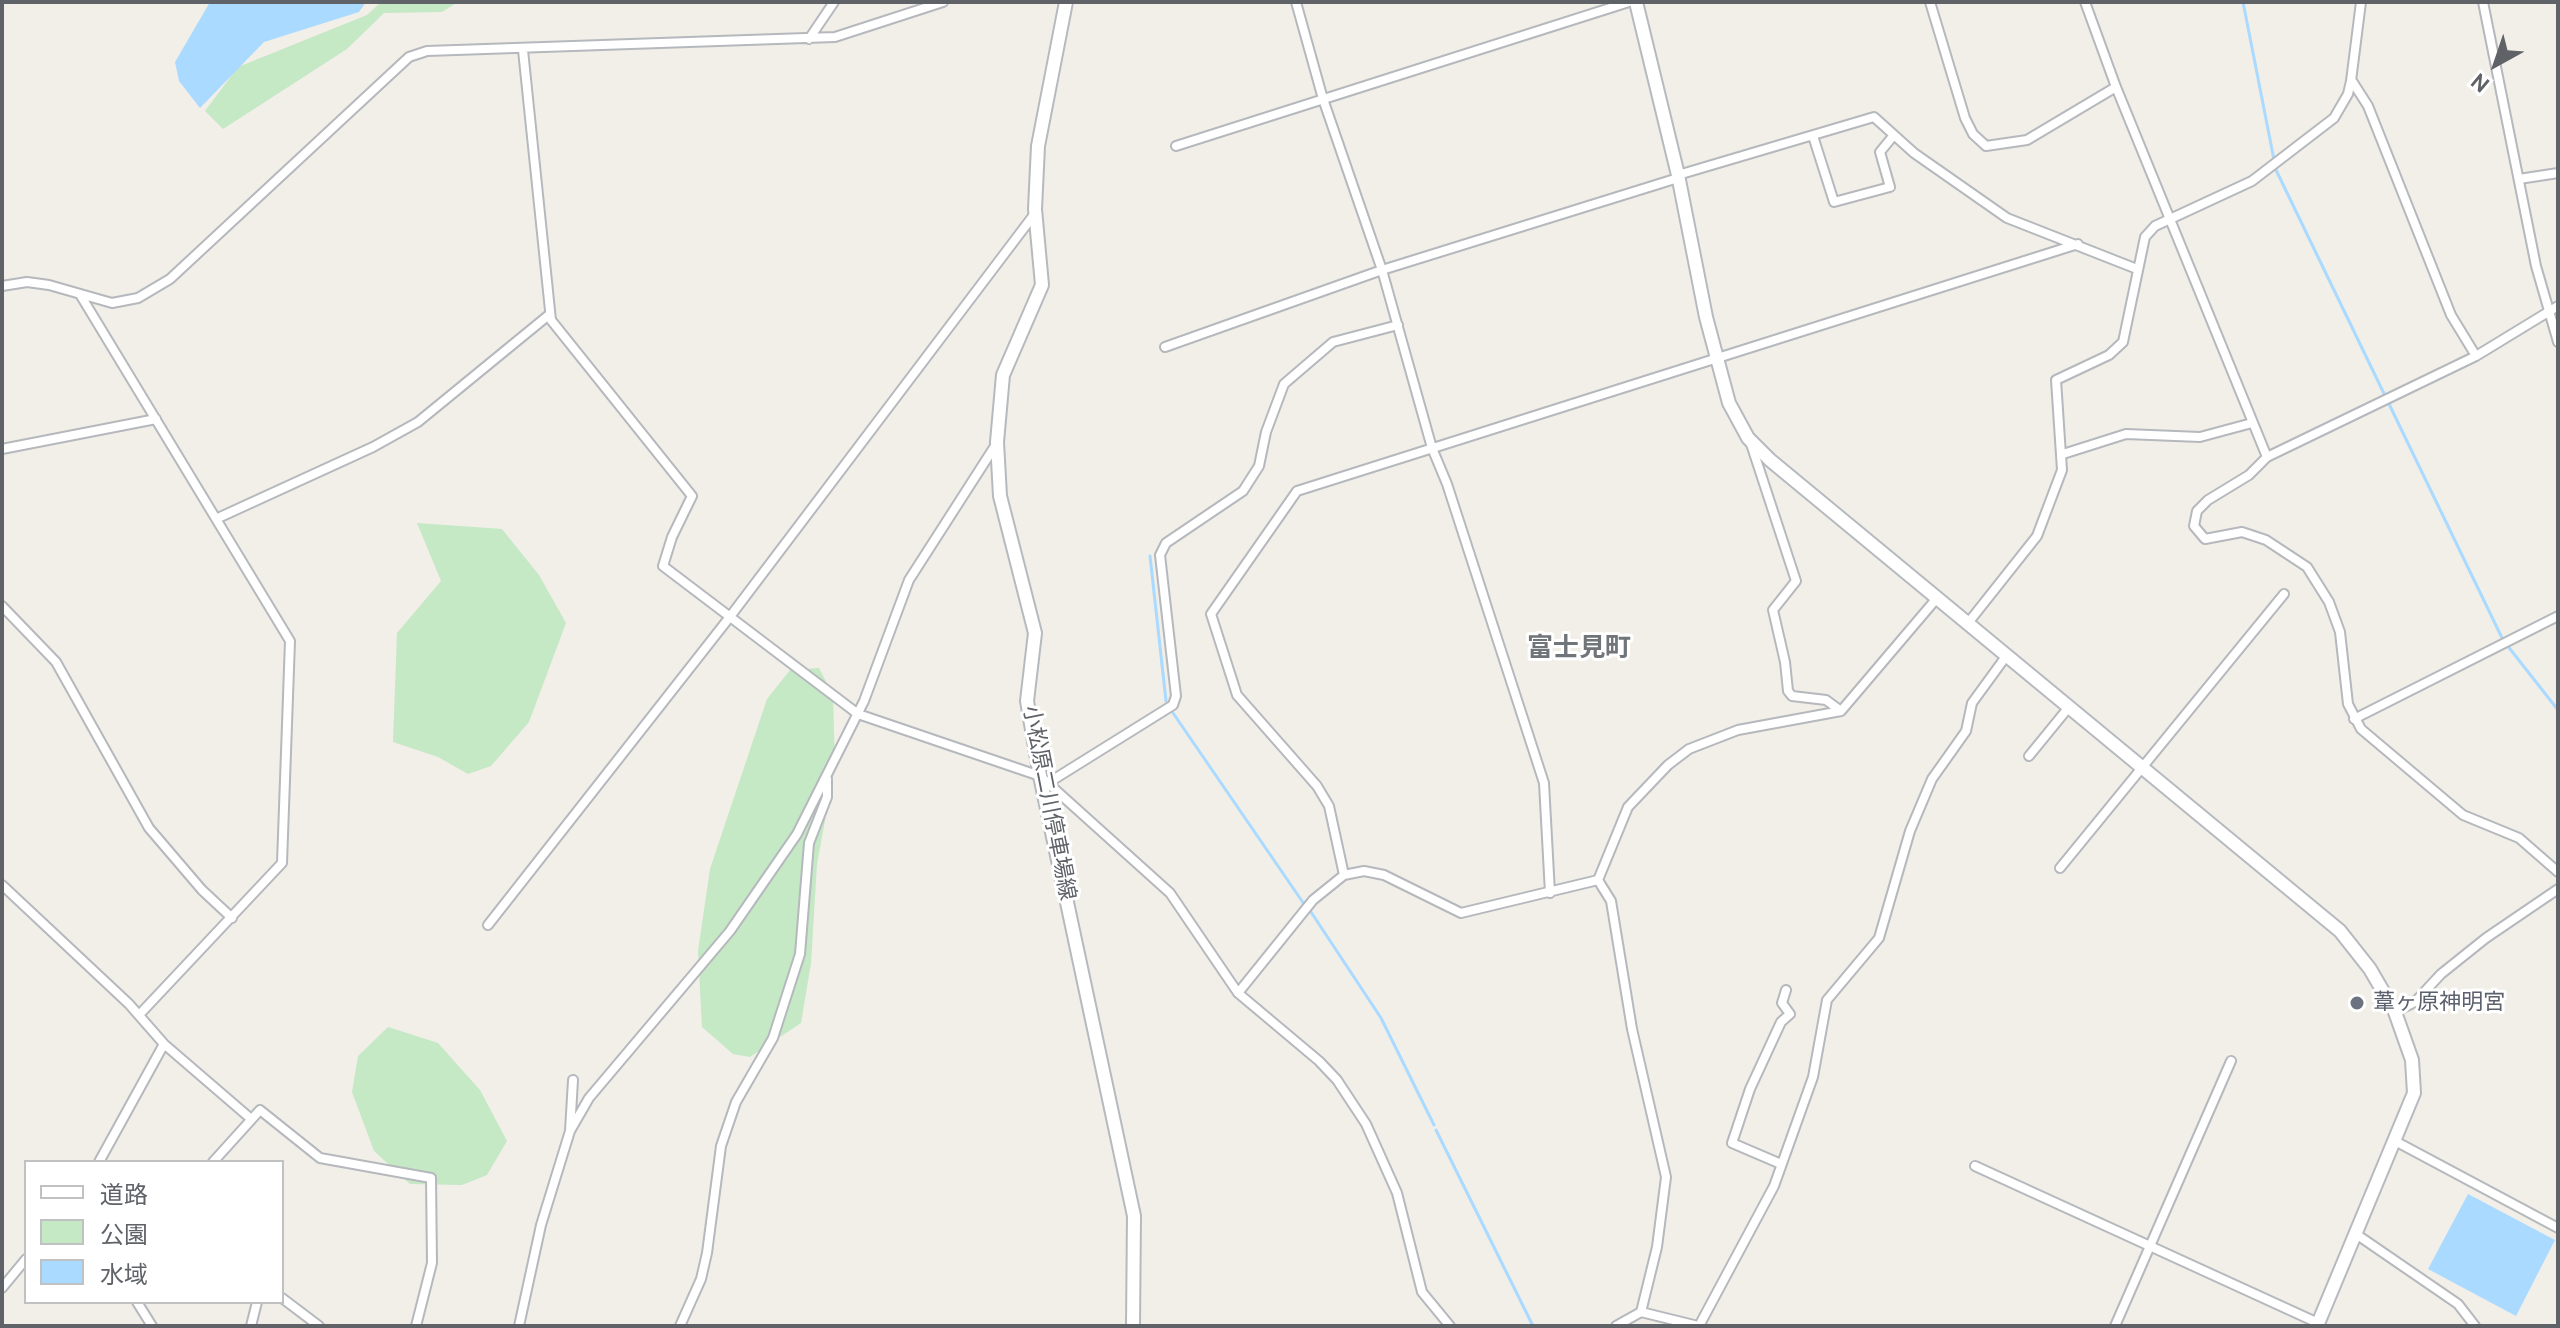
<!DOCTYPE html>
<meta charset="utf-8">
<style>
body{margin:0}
#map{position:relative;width:2560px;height:1328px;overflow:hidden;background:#f1efe8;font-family:Cabin,"Noto Sans JP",sans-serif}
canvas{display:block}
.frame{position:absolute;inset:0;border:4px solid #5f6368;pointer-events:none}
.legend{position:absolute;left:24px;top:1160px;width:260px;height:144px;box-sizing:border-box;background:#fff;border:2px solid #bfc1c3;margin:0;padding:10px 14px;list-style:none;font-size:24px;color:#5f6368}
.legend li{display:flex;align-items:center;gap:16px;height:40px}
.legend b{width:40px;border:2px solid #bfc1c3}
.north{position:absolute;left:2456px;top:24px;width:80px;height:80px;-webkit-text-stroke:6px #fff;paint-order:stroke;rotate:220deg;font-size:22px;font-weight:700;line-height:32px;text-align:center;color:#5f6368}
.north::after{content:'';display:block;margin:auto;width:28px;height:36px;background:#5f6368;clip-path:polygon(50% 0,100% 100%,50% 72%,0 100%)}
</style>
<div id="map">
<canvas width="2560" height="1328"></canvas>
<div class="frame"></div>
<ul class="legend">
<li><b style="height:10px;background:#fff"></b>道路</li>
<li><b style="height:22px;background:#c5e8c5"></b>公園</li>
<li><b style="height:22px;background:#aadaff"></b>水域</li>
</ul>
<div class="north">N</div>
</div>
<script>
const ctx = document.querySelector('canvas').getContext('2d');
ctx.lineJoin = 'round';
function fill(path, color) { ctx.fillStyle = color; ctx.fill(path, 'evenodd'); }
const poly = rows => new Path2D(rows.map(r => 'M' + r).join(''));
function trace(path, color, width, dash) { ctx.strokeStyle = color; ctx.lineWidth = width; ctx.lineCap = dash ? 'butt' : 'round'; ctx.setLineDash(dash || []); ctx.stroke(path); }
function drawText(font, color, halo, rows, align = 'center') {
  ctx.font = font + ' Cabin,"Noto Sans JP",sans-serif'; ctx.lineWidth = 6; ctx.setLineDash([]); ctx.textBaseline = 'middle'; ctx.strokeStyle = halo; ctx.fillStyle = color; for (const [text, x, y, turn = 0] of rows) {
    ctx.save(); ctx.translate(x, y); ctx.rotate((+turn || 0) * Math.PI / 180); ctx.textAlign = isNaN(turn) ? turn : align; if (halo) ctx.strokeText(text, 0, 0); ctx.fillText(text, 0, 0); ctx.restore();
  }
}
fill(poly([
 [381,2,458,2,442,12,384,13,347,49,223,129,205,111,238,67,367,15],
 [417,523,502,529,539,575,566,623,529,722,491,766,468,774,438,757,393,742,397,633,441,581],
 [819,668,833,695,835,767,817,864,811,963,801,1023,750,1057,733,1054,702,1027,698,951,710,869,767,699,790,670],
 [388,1027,438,1043,480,1090,507,1141,487,1175,462,1185,410,1184,374,1151,352,1092,358,1056]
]), '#c5e8c5');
fill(poly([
 [210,2,366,2,359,12,264,42,200,108,179,81,175,62],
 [2468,1194,2555,1240,2516,1316,2428,1269]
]), '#aadaff');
trace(poly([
 [2243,2,2276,170,2503,640,2558,710],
 [1150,556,1166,701],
 [1173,713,1304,904],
 [1311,912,1381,1018,1434,1125],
 [1436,1130,1533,1326]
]), '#aadaff', 3);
const street = poly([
 [1296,2,1323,99,1382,270,1432,448,1447,484,1544,783,1550,893],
 [1930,2,1965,118,1973,134,1986,146,2027,140,2116,87],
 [2085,2,2116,87,2267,457],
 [2483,2,2536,266,2558,342],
 [809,39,834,2],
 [523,50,551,320,692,496,672,537,663,566,858,714,1040,776,1170,893,1238,993,1319,1061,1337,1080,1366,1124,1397,1193,1422,1292,1450,1326],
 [2352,81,2368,106,2451,315,2476,356],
 [1813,136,1834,202,1890,187,1880,152,1894,135],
 [1176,146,1629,2],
 [1678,175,1874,117,1914,153,2007,218,2137,269],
 [2519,179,2558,173],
 [2,286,27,282,49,285,112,303,138,298,170,279,409,57,427,51,835,37,943,2],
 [81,296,290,641,282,863,139,1015],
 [2558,306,2476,356,2267,457,2249,475,2208,500,2197,511,2194,526,2205,539,2242,532,2266,540,2307,567,2329,602,2340,632,2348,704,2361,729,2463,815,2519,838,2558,872],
 [1165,347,1382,270,1678,178],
 [1751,444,1796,581,1773,610,1785,662,1788,691,1792,696,1826,700,1841,711],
 [2,449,156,419],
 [2063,454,2126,434,2200,437,2252,423],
 [218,518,373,447,418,422,550,314],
 [2,606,56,662,149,828,202,890,232,918],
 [1968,623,2037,536,2062,470,2056,380,2109,355,2123,342,2145,237,2155,226,2252,181,2334,118,2348,94,2351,81,2361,2],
 [2354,719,2558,616],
 [2029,756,2069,707],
 [1048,783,1173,705,1176,696,1160,555,1166,543,1243,491,1259,466,1266,432,1284,384,1333,342,1398,325],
 [2060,868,2284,594],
 [1344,875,1329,806,1317,786,1237,695,1211,614,1297,491,2078,244],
 [1598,880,1611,901,1632,1029,1666,1177,1657,1247,1641,1312,1616,1326],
 [1598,880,1628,807,1668,765,1689,749,1738,730,1841,711,1937,598],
 [2,885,129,1004,164,1044,250,1118],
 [488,925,729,618,1033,216],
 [1238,993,1313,900,1344,875,1364,871,1384,875,1461,913,1598,880],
 [2395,1012,2415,1002,2441,974,2486,938,2558,889],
 [570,1131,589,1098,730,931,797,834,864,701,909,580,995,446],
 [2395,1141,2558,1228],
 [99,1162,164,1044],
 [213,1162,260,1110,320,1158,431,1178,432,1263,416,1326],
 [1781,1164,1732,1143,1750,1089,1781,1022,1790,1014,1782,1003,1786,990],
 [1975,1166,2318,1323],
 [2356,1234,2458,1304,2475,1326],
 [2,1288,26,1259],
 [282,1298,319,1326],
 [137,1302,152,1326],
 [1641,1312,1698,1326],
 [251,1326,257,1302],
 [519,1326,541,1225,570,1131,573,1080],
 [680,1326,701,1279,707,1253,721,1146,736,1102,773,1038,800,954,809,843,827,797,827,779],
 [1699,1326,1774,1186,1813,1077,1827,1000,1879,938,1910,831,1932,779,1966,731,1972,703,2007,655],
 [2115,1326,2231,1061]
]);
const secondary = poly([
 [1066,2,1038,146,1035,209,1042,285,1003,375,997,442,1000,496,1035,633,1027,701,1040,776,1134,1216,1133,1326],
 [1636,2,1678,175,1706,317,1729,403,1748,438,1770,460,2340,931,2370,969,2395,1012,2412,1060,2414,1093,2317,1326]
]);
trace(street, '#b5b8bc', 12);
trace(secondary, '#b6babf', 16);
trace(street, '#fff', 8);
trace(secondary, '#fff', 12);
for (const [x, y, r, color] of [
 [2357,1003,8,"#6b7280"]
]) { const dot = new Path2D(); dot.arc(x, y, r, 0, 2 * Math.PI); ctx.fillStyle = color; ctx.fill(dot); trace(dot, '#fff', 3); }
drawText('22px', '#5f6368', '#fff', [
 ["小松原二川停車場線",1049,803,79]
]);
drawText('22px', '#5b616d', '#fff', [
 ["葦ヶ原神明宮",2373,1003]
], 'left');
drawText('bold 26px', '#70757a', '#fff', [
 ["富士見町",1579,648]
]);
</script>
